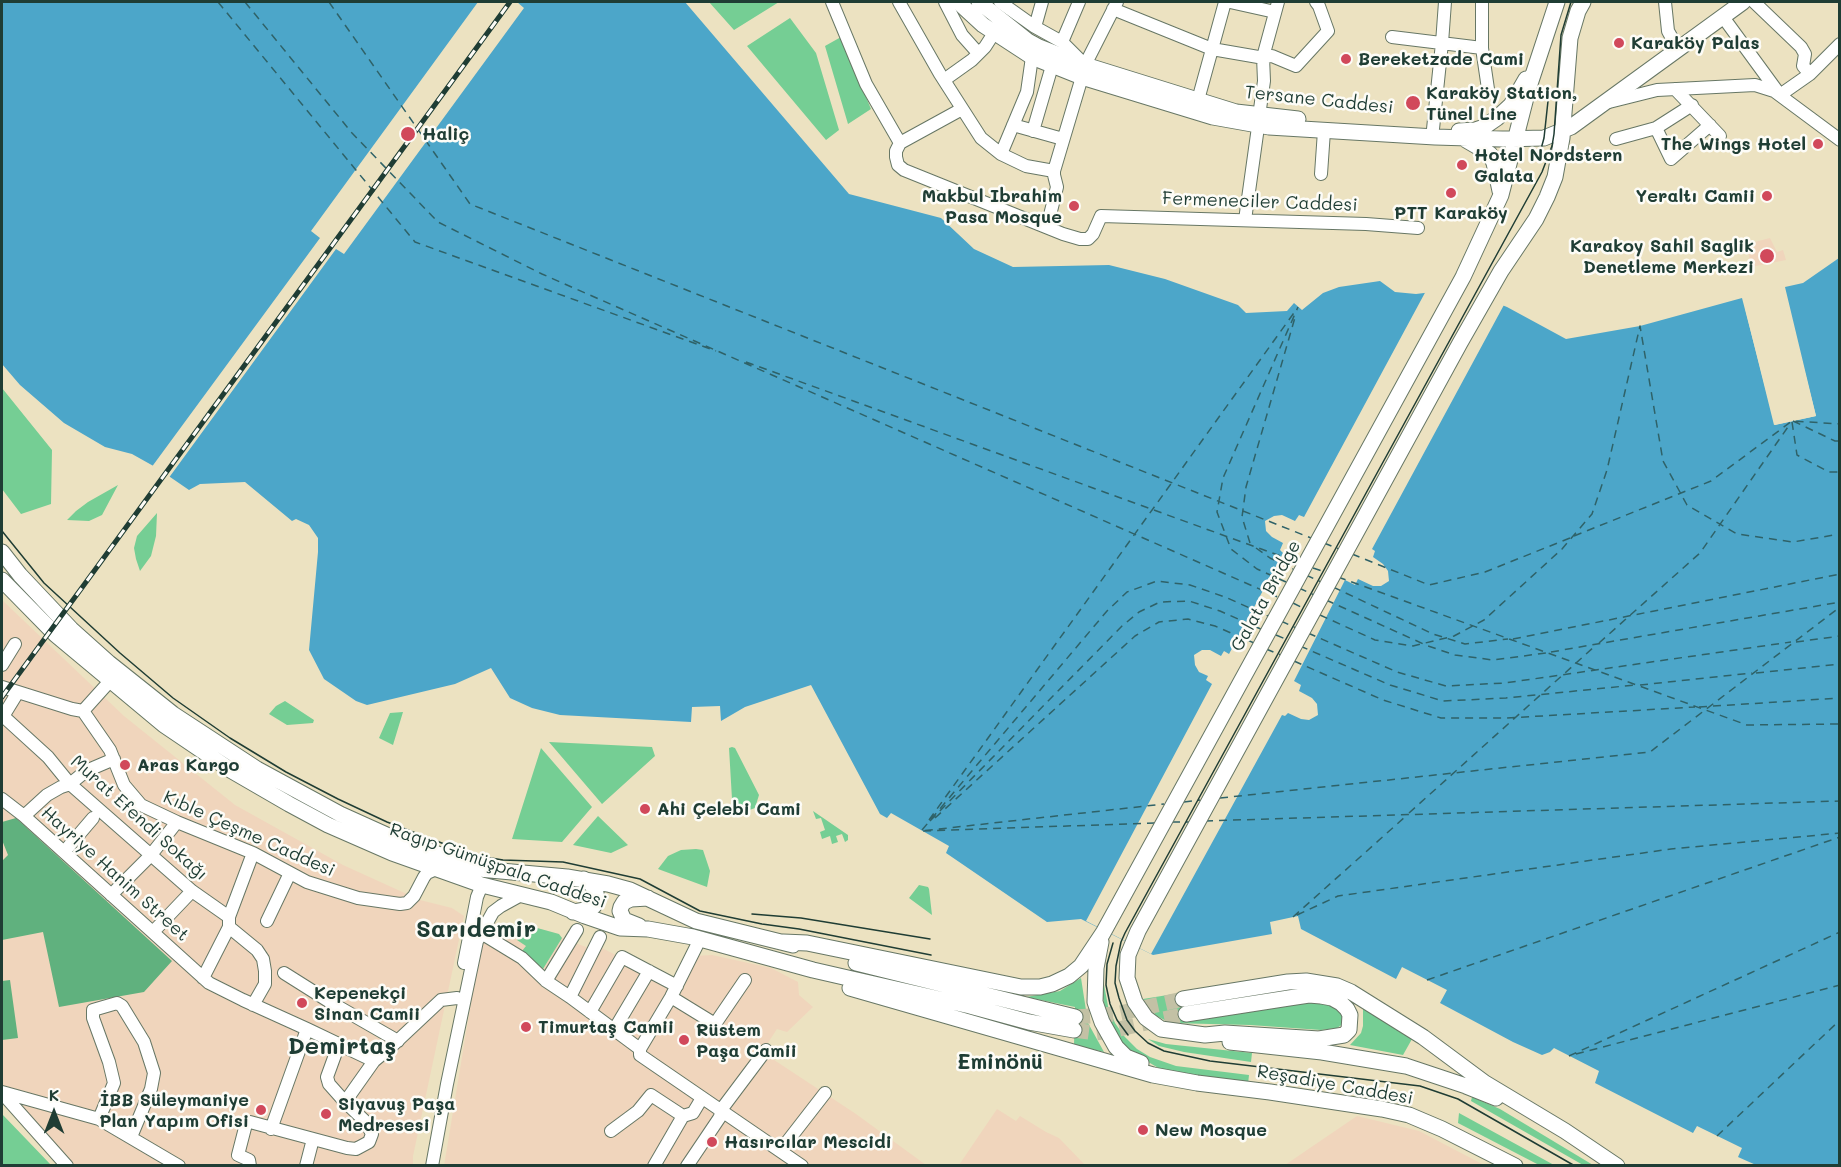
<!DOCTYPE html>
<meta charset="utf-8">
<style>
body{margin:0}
#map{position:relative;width:1841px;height:1167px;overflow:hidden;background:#ece2c1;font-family:Mali,sans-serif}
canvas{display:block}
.frame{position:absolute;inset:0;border:3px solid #1f3d34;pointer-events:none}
.north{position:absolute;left:24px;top:1083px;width:60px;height:60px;-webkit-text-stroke:4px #fdfcf7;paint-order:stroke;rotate:0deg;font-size:16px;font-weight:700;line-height:24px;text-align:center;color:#1f3d34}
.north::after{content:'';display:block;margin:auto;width:21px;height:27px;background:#1f3d34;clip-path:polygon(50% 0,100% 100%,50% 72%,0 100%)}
</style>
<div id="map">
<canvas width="1841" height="1167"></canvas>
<div class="frame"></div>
<div class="north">K</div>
</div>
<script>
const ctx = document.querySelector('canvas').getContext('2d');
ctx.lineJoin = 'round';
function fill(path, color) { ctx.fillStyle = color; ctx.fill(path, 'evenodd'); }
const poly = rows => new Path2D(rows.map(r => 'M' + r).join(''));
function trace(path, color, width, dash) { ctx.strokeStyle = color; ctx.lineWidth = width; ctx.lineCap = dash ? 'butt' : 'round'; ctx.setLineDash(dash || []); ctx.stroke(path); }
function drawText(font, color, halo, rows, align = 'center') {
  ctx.font = font + ' Mali,sans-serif'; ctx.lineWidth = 5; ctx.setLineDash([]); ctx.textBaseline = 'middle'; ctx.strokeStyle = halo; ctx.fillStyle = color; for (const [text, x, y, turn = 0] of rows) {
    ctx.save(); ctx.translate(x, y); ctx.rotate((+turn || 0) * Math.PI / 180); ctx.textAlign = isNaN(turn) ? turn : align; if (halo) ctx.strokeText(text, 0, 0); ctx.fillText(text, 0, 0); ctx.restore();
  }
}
fill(poly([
 [1770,238,1777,252,1783,250,1786,260,1751,267,1747,244],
 [2,600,124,716,235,805,343,865,420,900,452,908,464,916,413,1156,413,1165,72,1165,2,1095],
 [496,923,502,925,506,924,530,926,559,934,562,938,594,950,598,946,679,987,698,958,696,956,712,955,771,968,798,982,799,995,813,1007,787,1032,777,1029,762,1052,856,1114,926,1165,444,1166,482,936],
 [997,1109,1016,1121,1020,1116,1046,1132,1059,1138,1085,1165,959,1165],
 [1357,1116,1419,1131,1484,1165,1285,1165]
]), '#f0d5bc');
fill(poly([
 [709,2,779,2,734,30],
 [790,18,816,53,839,130,826,140,747,46],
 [841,37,871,109,848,124,825,46],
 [2,388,52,450,51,504,21,514,2,489],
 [118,485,102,515,89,521,67,520,76,511,88,502],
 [157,513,156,536,151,556,140,571,136,559,134,548,137,536],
 [285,701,314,720,313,723,287,725,269,714,276,706],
 [403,712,393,745,379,738,390,713],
 [549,742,652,747,655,756,602,804],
 [732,747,735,748,759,795,755,808,733,816,729,748],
 [541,748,592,807,562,842,512,839],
 [813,811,848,835,848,840,845,842,842,834,836,836,838,842,832,844,830,836,822,839,820,832,825,830,821,818,816,819],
 [598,816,628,845,611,853,573,845],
 [696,849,703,850,710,871,707,887,658,869,668,856,681,850],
 [919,885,928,887,929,889,932,915,909,898],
 [506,924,530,926,559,934,562,938,543,969,522,951,526,946,517,940,519,936,505,927],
 [1102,974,1108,1006,1115,1023,1124,1036,1137,1049,1150,1057,1176,1066,1249,1075,1248,1084,1160,1069,1130,1051,1118,1038,1105,1007,1101,990],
 [1081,978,1088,1023,1104,1052,1074,1045,1075,1007,1026,997,1060,991],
 [1180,993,1187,1022,1301,1003,1319,1002,1340,1009,1344,1015,1343,1024,1337,1028,1321,1030,1250,1025,1170,1023,1153,1014,1143,999],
 [1363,1003,1412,1039,1403,1055,1350,1045,1361,1033,1363,1026],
 [1148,1039,1166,1044,1252,1053,1251,1062,1184,1052,1159,1046],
 [1472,1097,1500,1109,1593,1165,1583,1165,1471,1101],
 [1459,1113,1554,1165,1539,1165,1458,1123],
 [2,1114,27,1140,51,1165,2,1165]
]), '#75ce94');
fill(poly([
 [16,818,172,961,144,992,59,1007,43,932,2,940,2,861,8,855,2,840,2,822],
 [10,980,18,1038,2,1040,2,981]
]), '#60b17e');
fill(poly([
 [2,2,685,2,849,194,941,218,974,249,1013,267,1109,265,1165,279,1238,305,1246,313,1287,311,1294,303,1302,310,1323,293,1339,287,1380,281,1395,292,1416,294,1432,292,1472,293,1507,307,1566,339,1640,326,1742,298,1775,425,1816,416,1785,287,1803,283,1839,258,1839,1165,1756,1165,1738,1157,1742,1148,1697,1126,1693,1133,1595,1083,1599,1071,1554,1048,1550,1052,1542,1055,1513,1042,1440,1003,1447,990,1402,967,1396,979,1301,929,1298,916,1270,922,1272,934,1153,955,1081,919,1047,922,946,853,949,846,891,813,887,818,880,814,811,685,745,707,721,721,720,706,692,707,691,722,560,715,532,708,510,698,491,668,455,684,367,705,356,701,324,679,309,650,318,552,318,538,309,525,296,519,292,521,245,482,200,484,189,490,157,468,132,454,105,447,64,423,20,385,2,364]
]), '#4ca6c9');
fill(poly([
 [478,2,517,2,524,8,344,254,336,249,168,479,151,468,320,238,311,231],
 [1440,280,1473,290,1505,303,1372,549,1375,551,1373,557,1383,564,1388,571,1389,581,1381,586,1373,586,1358,579,1355,585,1345,580,1294,681,1301,685,1299,691,1312,698,1317,704,1318,715,1309,720,1301,719,1288,713,1285,716,1282,715,1151,954,1086,921,1212,684,1206,680,1208,676,1199,672,1195,665,1194,655,1202,650,1210,650,1221,656,1224,651,1229,654,1283,553,1280,550,1283,543,1272,537,1266,531,1265,521,1274,516,1282,515,1295,521,1299,515,1304,517,1427,289,1431,289,1437,281],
 [1786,298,1816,416,1774,425,1745,308,1747,307,1776,421,1812,414,1784,299]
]), '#ece2c1');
trace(poly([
 [218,2,415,242,716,351],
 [245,2,352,133,438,222,542,274,1280,598],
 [329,2,470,204,1311,538],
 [746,362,1297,562],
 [1793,421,1835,441,1840,441],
 [1792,422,1797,455,1829,472,1840,472],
 [1574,536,1711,481,1792,421,1840,424],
 [1250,543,1242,517,1246,487,1296,314],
 [1324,543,1339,549],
 [1256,548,1270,558,1293,569],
 [1352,554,1429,585,1485,572,1570,538],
 [1313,568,1325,572],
 [1306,575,1321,582],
 [1338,577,1747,725,1840,724],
 [1286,582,1257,569,1231,549,1217,512,1223,478,1298,307],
 [1333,587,1433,634,1465,644,1508,639],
 [1299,588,1314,595],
 [1326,600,1428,646,1455,655,1493,660,1546,653],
 [1293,603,1307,610],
 [1320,615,1375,640,1413,646,1454,636,1484,620,1562,549,1592,514,1607,470,1640,326,1663,461,1687,505,1737,534,1793,542,1840,534],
 [1281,621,1296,628],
 [1308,633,1397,672,1446,686,1505,683,1791,642],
 [1276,635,1288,640],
 [1513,639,1840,574],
 [1796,642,1840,636],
 [1599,643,1700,553,1790,424],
 [1300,646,1390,685,1443,701,1506,698,1635,685],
 [1266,649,1281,655],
 [1551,652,1840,602],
 [1294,661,1383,700,1441,718,1507,718,1695,707],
 [1756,673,1840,664],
 [1640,685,1752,673],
 [1699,707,1840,698],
 [1220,798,1650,752,1840,607],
 [1184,802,1200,800],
 [1409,813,1595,646],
 [935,818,1135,636,1159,622,1188,619,1215,626,1254,643],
 [929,820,1296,310],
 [930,821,1122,626,1139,612,1160,602,1189,601,1220,611,1263,630],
 [1205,821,1840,801],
 [1172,822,1191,822],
 [1155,823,921,831,1164,804],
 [922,830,1107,611,1127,592,1157,581,1190,585,1225,597,1268,616],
 [1297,915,1338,896,1671,849,1840,833],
 [1293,917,1406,816],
 [1427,980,1840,837],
 [1576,1054,1840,985],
 [1569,1056,1840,932],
 [1717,1136,1840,1020]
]), '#2f6268', 1.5, [8, 6]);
trace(poly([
 [1075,1017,1116,1014,1183,999],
 [1074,1030,1095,1033,1110,1031,1186,1014]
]), '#c3c1a5', 15, [15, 8]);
const minor = poly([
 [832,2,866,84,900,143],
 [899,2,940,74,981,138,1001,154,1026,166,1054,171],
 [945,2,962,35,978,53],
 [1000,2,1035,27,1062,42,1085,65,1117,2],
 [1230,2,1275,12],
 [1482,2,1482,48,1488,89],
 [1665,2,1668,31,1678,49],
 [1754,2,1801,47,1805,54,1803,66,1810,74],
 [1113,9,1212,49,1264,58],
 [1723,17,1780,95,1810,74,1840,44],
 [1035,27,1042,2],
 [1392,37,1482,48],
 [1062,42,1079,2],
 [1263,57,1272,56,1296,66,1328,31,1319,6,1316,2],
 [944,80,972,60,985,47,994,33],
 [1675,89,1720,136],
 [1198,100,1225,2],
 [1609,102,1657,90,1755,85,1774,91,1840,140],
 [1259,116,1264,81,1263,57,1278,2],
 [1013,125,1063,139],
 [1656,128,1671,159,1710,125],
 [1433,129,1442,43,1445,2],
 [1033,131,1052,66],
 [1616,139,1656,128,1692,105],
 [900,143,896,151,896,157,898,165,904,170,1063,234,1080,239,1088,239,1093,234,1101,216,1366,224,1418,228],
 [900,143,962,109],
 [1001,154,1027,92,1032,57],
 [1321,174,1324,131],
 [1245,220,1258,127],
 [1047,227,1057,187,1054,175,1054,171,1082,77],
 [2,665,15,644],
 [2,687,72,709,83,711],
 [83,711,110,750,124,785,141,805,177,822,253,853,307,882,358,898,400,904,407,903,414,896,424,877,427,873,436,869],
 [83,711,110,681],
 [3,716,48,757,70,784,192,891,229,917],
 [2,718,18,692],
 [2,799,24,816,209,983,243,1000,307,1029,374,1061],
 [24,816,47,795,61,787,70,784,86,771,114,759],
 [64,852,93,818],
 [111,895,150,856,177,822],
 [267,921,290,873],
 [229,927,257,950,263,959,265,971,265,984,253,1005],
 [153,932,192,891],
 [481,933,522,958,546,981,570,997,640,1049,640,1055,802,1166],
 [464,963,477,897,482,885],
 [284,973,330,1002,398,1041],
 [203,978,229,927,229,917,253,853],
 [546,981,577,930],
 [570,997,600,937],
 [671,997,715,1024,745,980],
 [590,1012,622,957,677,986],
 [614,1030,649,971],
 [640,1049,671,997,697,945],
 [2,1092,99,1119,179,1166],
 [2,1093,67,1166],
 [345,1102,374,1061,392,1046,441,1000,457,998],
 [99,1119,114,1083,109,1062,93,1018,93,1010,117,1003,122,1006,144,1042,154,1073,151,1089,131,1137],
 [271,1129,307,1029],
 [611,1131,638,1111,651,1095,683,1116],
 [780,1151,825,1093],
 [250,1166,249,1160,238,1155,246,1124,250,1122,347,1148,356,1149,369,1142,372,1134,366,1122,345,1102,329,1084,327,1077,339,1044],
 [306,1166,313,1139],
 [432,1166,447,1084,477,941,493,912,501,906,521,895],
 [654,1166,683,1116,693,1113,702,1098],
 [687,1166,720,1117,721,1110,766,1050]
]);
const major = poly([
 [958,2,983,25,1032,57,1082,77,1213,117,1269,127,1435,137,1502,139,1544,138,1571,127,1743,2],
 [979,2,1028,41,1039,47,1085,65,1236,112,1298,119],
 [1459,131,1475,130,1484,127,1497,118,1511,105,1526,79],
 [1466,140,1490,154,1494,163,1500,191],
 [2,552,20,575,71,629,109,663,173,714,257,769,340,814,391,837,479,869,567,877,608,884,630,890,696,921,793,945],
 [2,580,56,635,164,725,232,771,289,804,328,825,392,853,482,885,551,902,585,916,620,928,648,929,693,937,813,970,970,1006,1029,1022,1074,1030],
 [573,912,589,909,594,906,597,900,596,893,592,885,584,879],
 [639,926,624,920,620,911,621,907,624,902,631,899,648,898],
 [783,942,807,943,1021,987,1040,987,1052,984,1069,976,1081,966,1103,933,1463,277,1501,195,1528,90,1557,2],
 [1101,942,1096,968,1095,1002,1102,1022,1116,1047,1126,1057,1141,1063],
 [856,963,1075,1017],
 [850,988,1153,1075,1197,1083,1270,1092,1382,1109,1409,1115,1442,1129,1515,1166],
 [1183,999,1288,982,1306,981,1337,986,1351,992,1423,1037,1485,1083,1565,1131,1617,1166],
 [1186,1014,1289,998,1309,995,1321,996,1332,998,1341,1003,1347,1009,1350,1015,1349,1030,1344,1035,1319,1039,1225,1033,1205,1035,1161,1029,1146,1018,1135,1002,1127,978,1128,955,1138,931,1460,343,1501,271,1536,219,1547,197,1555,177,1562,138,1570,38,1578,11,1583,2],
 [1230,1042,1322,1052,1406,1066,1466,1086,1496,1098]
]);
trace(minor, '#677765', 14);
trace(major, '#677765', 17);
trace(minor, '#fff', 12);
trace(major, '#fff', 15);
trace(poly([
 [1571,2,1561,35,1554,134,1552,146,1542,172,1125,933,1121,942,1116,966,1115,983,1119,998,1127,1020,1135,1031,1148,1043,1164,1051,1210,1061,1420,1086,1458,1099,1575,1166],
 [1538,160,1544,138,1548,101],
 [2,531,44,583,120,653,173,698,230,738,286,772,338,799,387,822,473,855,503,860,563,862,640,879,700,911,762,924,799,929,931,955],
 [752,914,801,918,930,939],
 [1113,943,1107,964,1106,985,1110,1004,1117,1020,1128,1035]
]), '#1f3d34', 1.5);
const rail = poly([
 [2,697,510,2]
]);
trace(rail, '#1f3d34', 5);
trace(rail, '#fdfcf7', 3, [9]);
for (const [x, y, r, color] of [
 [1619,43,6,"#d1495b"],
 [1346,59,6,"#d1495b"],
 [1413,103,8,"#d1495b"],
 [408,134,8,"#d1495b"],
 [1818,144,6,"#d1495b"],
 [1462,165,6,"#d1495b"],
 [1451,193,6,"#d1495b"],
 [1767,196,6,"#d1495b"],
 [1074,206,6,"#d1495b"],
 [1767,256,8,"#d1495b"],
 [125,765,6,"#d1495b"],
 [645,809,6,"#d1495b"],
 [302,1003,6,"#d1495b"],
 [526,1027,6,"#d1495b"],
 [684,1040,6,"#d1495b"],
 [261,1110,6,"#d1495b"],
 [326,1114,6,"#d1495b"],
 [1143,1130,6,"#d1495b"],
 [712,1142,6,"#d1495b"]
]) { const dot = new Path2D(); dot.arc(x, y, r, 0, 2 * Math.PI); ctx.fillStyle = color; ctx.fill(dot); trace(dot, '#fdfcf7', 2); }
drawText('bold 18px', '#1f3d34', '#fdfcf7', [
 ["Karaköy Palas",1631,43],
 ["Bereketzade Cami",1358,59],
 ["Karaköy Station,",1426,93],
 ["Tünel Line",1426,114],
 ["Haliç",422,134],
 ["The Wings Hotel",1806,144,"right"],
 ["Hotel Nordstern",1474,155],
 ["Galata",1474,176],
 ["Makbul Ibrahim",1062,196,"right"],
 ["Pasa Mosque",1062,217,"right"],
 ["Yeraltı Camii",1755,196,"right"],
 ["PTT Karaköy",1451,213,"center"],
 ["Karakoy Sahil Saglik",1754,246,"right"],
 ["Denetleme Merkezi",1754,267,"right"],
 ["Aras Kargo",137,765],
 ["Ahi Çelebi Cami",657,809],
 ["Kepenekçi",314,993],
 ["Sinan Camii",314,1014],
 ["Timurtaş Camii",538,1027],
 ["Rüstem",696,1030],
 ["Paşa Camii",696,1051],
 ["İBB Süleymaniye",249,1100,"right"],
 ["Plan Yapım Ofisi",249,1121,"right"],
 ["Siyavuş Paşa",338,1104],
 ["Medresesi",338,1125],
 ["New Mosque",1155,1130],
 ["Hasırcılar Mescidi",724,1142]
], 'left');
drawText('18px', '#1f3d34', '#fdfcf7', [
 ["Tersane Caddesi",1319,100,6],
 ["Fermeneciler Caddesi",1260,202,2],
 ["Galata Bridge",1266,596,-61],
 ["Murat Efendi Sokağı",139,818,42],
 ["Kıble Çeşme Caddesi",249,834,24],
 ["Ragıp Gümüşpala Caddesi",498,866,19],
 ["Hayriye Hanim Street",115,874,42],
 ["Reşadiye Caddesi",1335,1085,10]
]);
drawText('bold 21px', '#1f3d34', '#fdfcf7', [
 ["Eminönü",1000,1063]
]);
drawText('bold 24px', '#1f3d34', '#fdfcf7', [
 ["Sarıdemir",476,930],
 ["Demirtaş",342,1047]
]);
</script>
